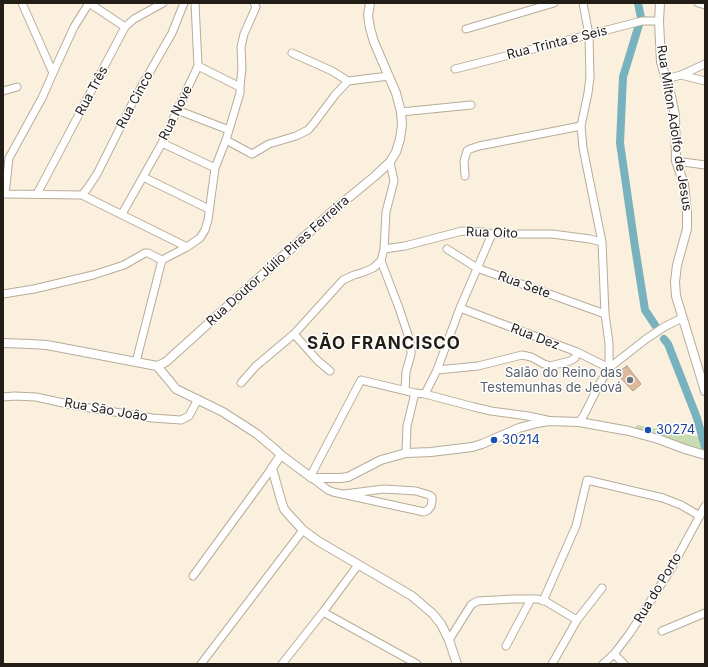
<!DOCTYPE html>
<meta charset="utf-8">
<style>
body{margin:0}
#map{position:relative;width:708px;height:667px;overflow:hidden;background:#fbefdd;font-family:Inter,sans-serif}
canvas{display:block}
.frame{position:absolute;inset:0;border:4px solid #221d17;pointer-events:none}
</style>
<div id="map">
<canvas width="708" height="667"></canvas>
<div class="frame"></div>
</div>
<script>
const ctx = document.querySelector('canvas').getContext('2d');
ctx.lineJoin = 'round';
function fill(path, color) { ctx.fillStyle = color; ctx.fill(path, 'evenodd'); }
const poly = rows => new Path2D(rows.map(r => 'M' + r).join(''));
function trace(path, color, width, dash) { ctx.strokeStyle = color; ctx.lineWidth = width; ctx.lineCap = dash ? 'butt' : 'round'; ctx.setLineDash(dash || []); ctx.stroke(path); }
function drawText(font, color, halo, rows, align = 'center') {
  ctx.font = font + ' Inter,sans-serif'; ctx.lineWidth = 3; ctx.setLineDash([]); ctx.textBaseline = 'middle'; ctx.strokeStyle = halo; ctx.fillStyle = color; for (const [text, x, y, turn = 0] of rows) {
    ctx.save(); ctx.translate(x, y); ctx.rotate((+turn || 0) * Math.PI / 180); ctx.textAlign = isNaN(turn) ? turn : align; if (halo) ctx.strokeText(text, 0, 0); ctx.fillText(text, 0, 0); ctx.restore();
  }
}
fill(poly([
 [638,425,705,438,705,452,635,429,636,426]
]), '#c8dbb1');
trace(poly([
 [638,3,641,18,623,77,620,143,635,247,645,310,655,325],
 [664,339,668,344,697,418,705,447]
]), '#78b2be', 8);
const building = poly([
 [627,366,641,384,633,391,619,376,620,375,618,372,627,366]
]);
fill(building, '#dfb998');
trace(building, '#ab9a8d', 1);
const minor = poly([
 [22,3,53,73],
 [89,3,74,27,53,73,42,98,9,158,5,194,82,195,187,247],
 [89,3,125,27],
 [698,3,705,5],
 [466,29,554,3],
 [292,53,332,71,348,81,389,76],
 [455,69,642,21,659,21],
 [681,75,705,81],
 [666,79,681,75,705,64],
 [240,87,242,68,241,47,244,34,256,7,254,3],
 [3,91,17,87],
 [177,110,229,130],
 [401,112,471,105],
 [226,140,250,153,252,154,269,144,296,136,308,130,314,123,335,95,348,81],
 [162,143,215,168],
 [676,161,705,165],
 [465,176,464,161,467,151,470,149,479,146,581,126],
 [143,177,209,209],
 [37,194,125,27,134,19,163,3],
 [82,195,87,189,97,174,136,96,172,33,184,3],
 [122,214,162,143,198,66,195,3],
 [384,249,405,246,462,231,483,232,492,234,552,234,590,239,602,242],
 [447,249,477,268,605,314],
 [162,260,187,247,200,238,205,230,208,220,215,168,226,140,240,93,240,87,198,66],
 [381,261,399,308,409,338,411,346,411,354,406,372,405,390],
 [3,294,34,289,93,275,124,265,145,253,148,253,162,260],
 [460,308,577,352,609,368,646,339,664,327,682,318],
 [294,334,318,361,330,371],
 [136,362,162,260],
 [437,370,478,366,522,355,531,357,544,364,550,366,570,361,575,358,577,352],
 [241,383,256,366,294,334,343,280,354,275,364,272,373,268,381,261,384,249,386,212,394,181,390,162],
 [425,394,437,370,460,308,492,234],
 [3,397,14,396,36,397,77,406,152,418,181,420,189,416,198,399],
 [579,422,584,415,600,383,609,368,609,343,605,314,602,242,583,148,581,126,588,93,590,77,589,35,583,3],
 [406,453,407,426,415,393],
 [310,477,361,380,415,393,425,394,474,407,491,411,528,416,547,420],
 [312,478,328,490,333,492,424,512,428,510,431,506,432,501,432,497,429,495,416,491,384,489,344,494],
 [193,576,272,468],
 [543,601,576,526,587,480,663,498,681,505,700,516],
 [323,612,417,664],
 [662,631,705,613],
 [449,640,471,605,474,603,478,601,513,599,538,599,545,601,577,620],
 [506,646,531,599],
 [614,654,624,664],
 [201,664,303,530],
 [282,664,323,612,358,565],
 [552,664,577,620,602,588],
 [603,664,614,654,630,633,671,569,705,506]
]);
const tertiary = poly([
 [660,3,659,21,661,62,671,96,675,115,676,161,684,184,687,213,687,229,677,265,675,282,676,296,705,391],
 [3,343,30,344,47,345,157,366,164,363,167,361,335,209,375,176,390,162,396,152,400,139,402,125,401,112,396,93,374,42,370,28,368,15,370,3],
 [157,366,172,384,176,389,223,412,257,434,276,450,281,455,312,478,340,478,348,477,381,460,406,453,431,452,472,447,482,444,519,428,537,423,549,421,579,422,629,431,658,439,685,449,705,455],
 [281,455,272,468,281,500,284,509,290,516,303,530,318,541,412,596,433,614,441,624,449,640,457,664]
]);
trace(minor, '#b7ac9a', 9);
trace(tertiary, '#b7ac9a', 10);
trace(minor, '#fff', 7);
trace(tertiary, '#fff', 8);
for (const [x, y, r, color] of [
 [630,380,4,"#6b7280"],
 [648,430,4,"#1a4fb4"],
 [494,440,4,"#1a4fb4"]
]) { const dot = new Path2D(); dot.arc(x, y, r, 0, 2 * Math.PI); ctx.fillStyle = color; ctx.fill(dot); trace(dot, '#fefefe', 1.5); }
drawText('13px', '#221d17', '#fefefe', [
 ["Rua Trinta e Seis",557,43,-14],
 ["Rua Três",92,91,-62],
 ["Rua Cinco",135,100,-62],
 ["Rua Nove",176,113,-64],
 ["Rua Milton Adolfo de Jesus",674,128,81],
 ["Rua Oito",492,233,2],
 ["Rua Doutor Júlio Pires Ferreira",278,261,-42],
 ["Rua Sete",524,285,20],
 ["Rua Dez",535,337,21],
 ["Rua São João",106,410,10],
 ["Rua do Porto",658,588,-59]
]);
drawText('13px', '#5b616d', '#fefefe', [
 ["Salão do Reino das",622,373],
 ["Testemunhas de Jeová",622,388]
], 'right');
drawText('13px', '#164399', '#fefefe', [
 ["30274",656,430],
 ["30214",502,440]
], 'left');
ctx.letterSpacing = '1px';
drawText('bold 17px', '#221d17', '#fefefe', [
 ["SÃO FRANCISCO",384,344]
]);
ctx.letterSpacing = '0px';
</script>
